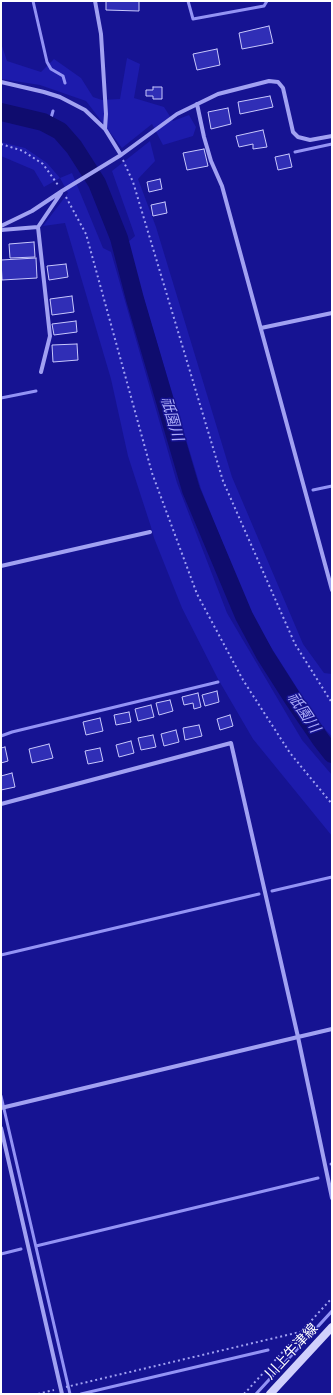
<!DOCTYPE html>
<meta charset="utf-8">
<style>
body{margin:0}
#map{position:relative;width:333px;height:1395px;overflow:hidden;background:#161392;font-family:Poppins,sans-serif}
canvas{display:block}
.frame{position:absolute;inset:0;border:2px solid #fff;pointer-events:none}
</style>
<div id="map">
<canvas width="333" height="1395"></canvas>
<div class="frame"></div>
</div>
<script>
const ctx = document.querySelector('canvas').getContext('2d');
ctx.lineJoin = 'round';
function fill(path, color) { ctx.fillStyle = color; ctx.fill(path, 'evenodd'); }
const poly = rows => new Path2D(rows.map(r => 'M' + r).join(''));
function trace(path, color, width, dash) { ctx.strokeStyle = color; ctx.lineWidth = width; ctx.lineCap = dash ? 'butt' : 'round'; ctx.setLineDash(dash || []); ctx.stroke(path); }
function drawText(font, color, halo, rows, align = 'center') {
  ctx.font = font + ' Poppins,"Noto Sans JP",sans-serif'; ctx.lineWidth = 3; ctx.setLineDash([]); ctx.textBaseline = 'middle'; ctx.strokeStyle = halo; ctx.fillStyle = color; for (const [text, x, y, turn = 0] of rows) {
    ctx.save(); ctx.translate(x, y); ctx.rotate((+turn || 0) * Math.PI / 180); ctx.textAlign = isNaN(turn) ? turn : align; if (halo) ctx.strokeText(text, 0, 0); ctx.fillText(text, 0, 0); ctx.restore();
  }
}
fill(poly([
 [1,43,7,61,41,72,54,59,81,78,93,97,102,100,120,99,127,58,140,64,134,98,164,107,173,121,189,115,196,127,193,136,163,145,152,124,122,148,86,101,40,85,1,79],
 [150,141,155,161,138,179,156,227,232,477,303,644,324,673,332,674,332,737,318,721,253,619,201,489,127,243,135,236,112,171],
 [1,142,25,148,47,163,60,178,72,173,103,248,111,252,177,483,227,613,302,740,332,775,332,836,253,739,218,679,182,608,154,538,151,527,128,456,111,379,65,223,43,226,68,193,60,178,44,187,34,170,1,156]
]), '#1d1bac');
trace(poly([
 [33,1,47,62,51,69,63,76,65,83],
 [188,1,193,19,264,6,267,1],
 [49,125,53,111],
 [295,152,332,144],
 [1,398,36,391],
 [313,490,332,486],
 [1,736,12,732,218,682],
 [272,891,332,877],
 [1,955,259,894],
 [1,1096,70,1394],
 [331,1164,332,1164],
 [36,1246,318,1178],
 [1,1254,21,1249],
 [81,1394,268,1350],
 [256,1394,332,1311]
]), '#9393f5', 3);
trace(poly([
 [1,112,43,122,60,131,74,147,97,183,119,238,135,299,191,490,244,616,265,655,293,699,321,740,332,754]
]), '#0f0c6e', 18);
const building = poly([
 [106,1,139,1,139,11,106,10,106,1],
 [269,26,273,43,242,49,239,33,269,26],
 [217,49,220,65,197,70,193,54,217,49],
 [153,87,162,87,162,99,153,99,153,96,146,96,146,90,153,90,153,87],
 [270,96,273,107,240,114,238,102,270,96],
 [228,108,231,124,211,129,208,112,228,108],
 [263,130,267,147,253,149,253,144,239,147,236,136,263,130],
 [204,149,208,166,187,170,183,153,204,149],
 [289,154,292,167,278,170,275,157,289,154],
 [160,179,162,189,149,192,147,182,160,179],
 [165,202,167,213,153,216,151,205,165,202],
 [34,242,35,257,10,258,9,244,34,242],
 [36,258,37,278,2,280,1,260,36,258],
 [66,264,68,277,49,280,47,266,66,264],
 [72,296,74,312,52,315,50,299,72,296],
 [76,321,77,332,54,335,52,324,76,321],
 [77,344,78,360,53,362,52,345,77,344],
 [217,691,219,702,205,706,202,695,217,691],
 [198,693,201,707,194,709,193,703,184,705,182,697,198,693],
 [170,700,173,711,159,715,156,703,170,700],
 [151,705,154,717,138,721,135,709,151,705],
 [129,712,131,722,116,725,114,715,129,712],
 [230,715,233,726,220,730,217,719,230,715],
 [100,718,103,731,86,735,83,722,100,718],
 [199,725,202,736,185,740,183,728,199,725],
 [176,730,179,742,164,746,161,734,176,730],
 [153,735,156,747,141,750,138,738,153,735],
 [131,741,134,753,119,757,116,745,131,741],
 [49,744,53,758,32,763,29,749,49,744],
 [5,747,8,761,1,763,1,748,5,747],
 [100,748,103,761,88,764,85,751,100,748],
 [12,773,15,787,1,790,1,776,12,773]
]);
fill(building, '#302eb6');
trace(building, '#c8c8fc', 1);
trace(poly([
 [1,144,23,151,43,164,58,185],
 [123,160,133,182,223,481,295,644,332,703],
 [66,197,86,234,152,473,197,594,243,680,290,753,332,804],
 [66,1387,300,1332],
 [38,1394,54,1390],
 [244,1394,332,1298]
]), '#a1a1f2', 2, [2, 3]);
trace(poly([
 [95,1,101,34,106,114,105,129],
 [1,82,44,92,60,97,85,110,105,129,121,155],
 [197,104,204,137,211,161,222,186,332,590],
 [1,226,32,211,62,191,121,155,177,114,218,94,269,81,278,82,283,88,293,132,298,137,310,140,332,136],
 [38,227,50,336,41,372],
 [1,230,38,227,61,193],
 [261,328,332,313],
 [1,566,150,532],
 [1,804,231,743,298,1037,332,1029],
 [1,1108,298,1037,332,1198],
 [1,1128,62,1394]
]), '#a1a1f2', 4);
trace(poly([
 [270,1394,332,1327]
]), '#d1d0fc', 8);
drawText('14px', '#fff', '#161392', [
 ["川上牛津線",292,1352,-47]
]);
drawText('italic 15px', '#adadf9', '#161392', [
 ["祇園川",171,419,74],
 ["祇園川",303,713,56]
]);
</script>
